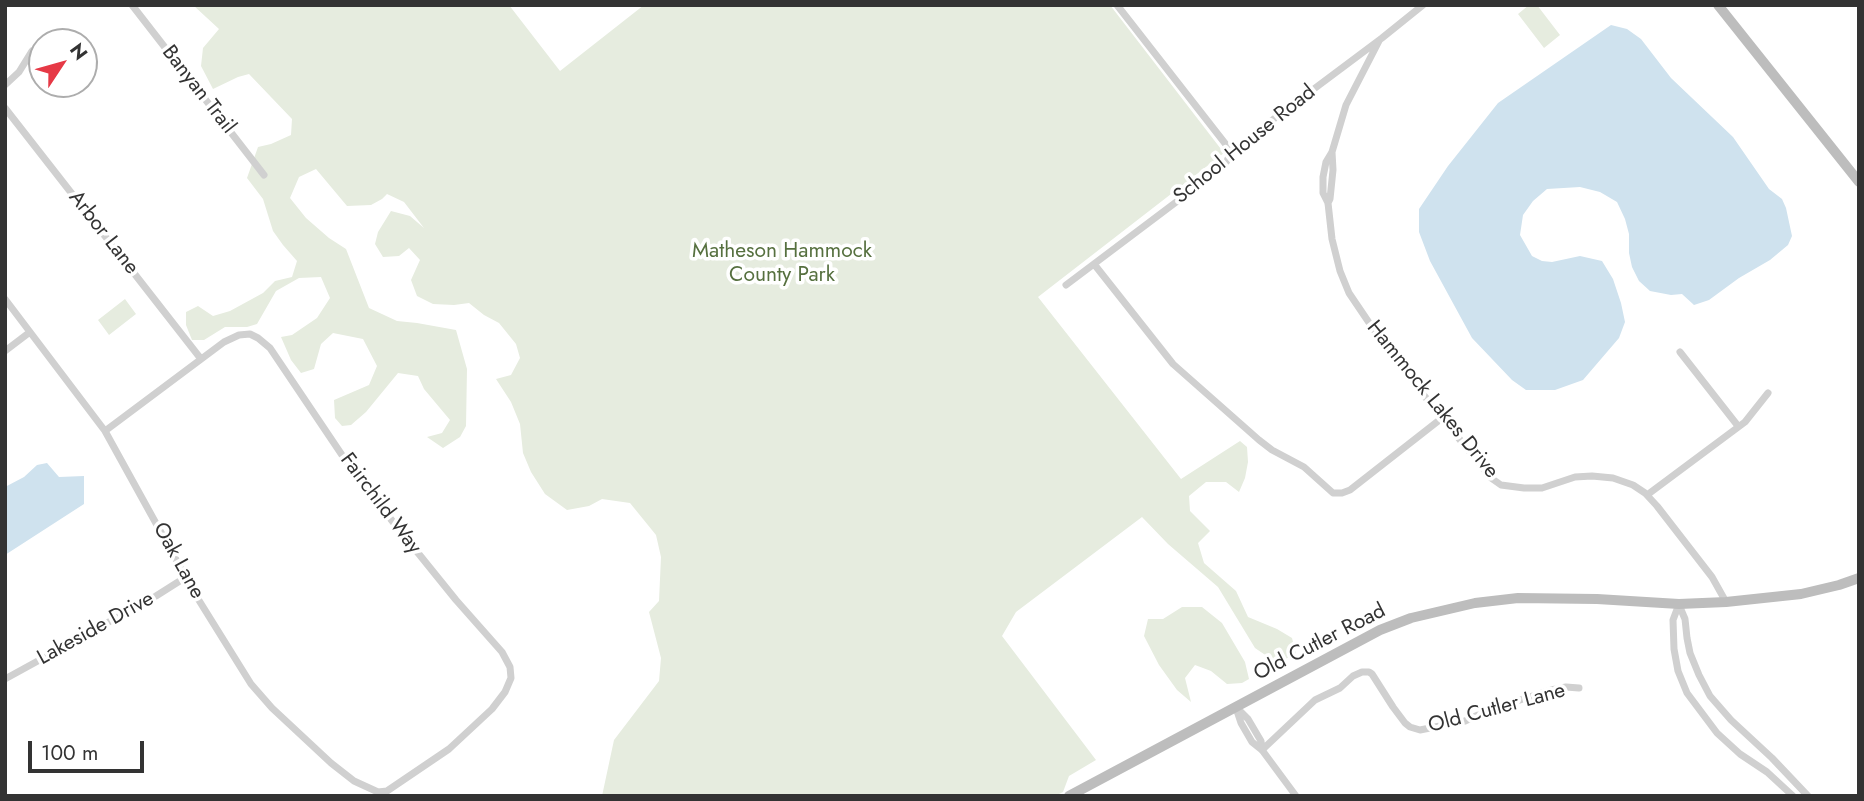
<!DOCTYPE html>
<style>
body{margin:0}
#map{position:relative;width:1864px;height:801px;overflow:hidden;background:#fff;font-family:Jost,sans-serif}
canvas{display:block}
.frame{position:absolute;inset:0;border:7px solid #333;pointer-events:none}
.north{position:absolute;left:28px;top:28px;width:70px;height:70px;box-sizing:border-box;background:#fff;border:2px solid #adadad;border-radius:50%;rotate:54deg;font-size:19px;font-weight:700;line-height:28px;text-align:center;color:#333}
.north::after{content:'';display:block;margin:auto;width:24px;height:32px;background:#e63946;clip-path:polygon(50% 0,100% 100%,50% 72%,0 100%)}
.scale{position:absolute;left:28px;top:741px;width:116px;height:32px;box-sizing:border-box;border:4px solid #333;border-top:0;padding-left:9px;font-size:21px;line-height:24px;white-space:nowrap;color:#333;-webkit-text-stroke:5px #fff;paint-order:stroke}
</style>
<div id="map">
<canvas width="1864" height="801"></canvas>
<div class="frame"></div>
<div class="north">N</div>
<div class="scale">100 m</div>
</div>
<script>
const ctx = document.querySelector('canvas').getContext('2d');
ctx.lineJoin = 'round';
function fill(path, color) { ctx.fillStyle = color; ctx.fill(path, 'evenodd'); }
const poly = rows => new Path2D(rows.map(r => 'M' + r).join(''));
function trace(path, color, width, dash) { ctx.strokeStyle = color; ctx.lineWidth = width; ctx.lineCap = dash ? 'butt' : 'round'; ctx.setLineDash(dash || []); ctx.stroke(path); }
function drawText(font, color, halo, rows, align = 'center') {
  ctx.font = font + ' Jost,sans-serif'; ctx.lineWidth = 7; ctx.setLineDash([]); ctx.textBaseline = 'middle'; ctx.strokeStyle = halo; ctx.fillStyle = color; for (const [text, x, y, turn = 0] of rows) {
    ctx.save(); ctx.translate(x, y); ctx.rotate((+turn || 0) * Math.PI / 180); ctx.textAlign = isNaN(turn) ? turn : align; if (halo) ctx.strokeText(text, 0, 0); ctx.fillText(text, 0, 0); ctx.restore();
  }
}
fill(poly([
 [193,5,509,5,560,71,644,5,1110,5,1224,153,1038,297,1181,479,1240,441,1247,447,1248,462,1245,478,1239,492,1226,482,1206,482,1189,496,1190,511,1210,531,1198,543,1204,563,1236,591,1248,617,1277,629,1292,638,1296,654,1277,663,1255,648,1218,587,1168,544,1142,517,1016,612,1002,636,1096,760,1069,776,1063,792,1055,796,602,796,614,740,659,681,661,658,649,612,659,601,661,557,656,535,630,503,602,499,589,506,567,510,545,494,531,472,523,453,520,424,511,402,496,379,511,375,520,358,516,344,499,323,484,315,469,303,454,305,433,304,417,296,411,280,420,260,409,248,399,256,383,257,375,244,378,232,391,211,410,216,424,228,404,202,387,194,382,199,371,205,347,206,316,169,299,177,290,198,306,218,329,238,346,249,369,308,397,321,417,323,456,330,467,369,466,426,460,437,443,448,427,437,442,433,450,420,424,389,418,376,398,373,366,412,351,425,342,426,335,418,334,400,369,385,377,366,363,339,333,333,321,344,314,369,301,373,291,360,281,337,292,335,317,318,330,298,321,277,299,278,276,291,257,324,247,327,225,327,204,340,192,340,186,325,186,312,198,306,213,316,230,311,263,293,275,281,292,277,297,261,283,245,273,231,263,199,247,178,258,147,271,144,291,135,292,119,249,74,238,77,213,89,201,66,203,48,219,29],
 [1529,5,1537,5,1560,35,1544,48,1518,14],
 [125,299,136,314,109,335,98,320],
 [1182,607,1202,607,1222,623,1245,662,1249,679,1242,683,1227,684,1211,671,1195,665,1185,678,1191,702,1177,690,1159,665,1144,636,1148,619,1163,619]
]), '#e6ecdf');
fill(poly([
 [1611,25,1627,29,1641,39,1671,78,1733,137,1769,189,1782,199,1786,208,1792,236,1788,245,1770,260,1739,278,1709,300,1694,305,1682,294,1671,295,1650,291,1639,281,1632,267,1629,253,1629,234,1625,219,1617,202,1600,192,1580,187,1547,189,1533,201,1523,215,1520,235,1532,256,1542,261,1552,262,1580,256,1602,261,1613,279,1621,303,1625,322,1619,338,1583,380,1555,390,1526,390,1512,380,1472,338,1430,261,1419,232,1419,209,1448,166,1498,103],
 [47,463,59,477,84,476,84,504,5,555,5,487,24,477,37,465]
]), '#cfe2ee');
trace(poly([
 [132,5,264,175],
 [1117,5,1231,151],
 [1379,41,1346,105,1332,152,1326,162,1323,177,1323,193,1328,203,1332,239,1340,271,1349,293,1374,330,1422,393,1491,478,1501,485,1524,488,1542,488,1575,477,1592,476,1613,478,1633,485,1645,493,1657,506,1712,577,1726,602],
 [5,85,19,72,32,51],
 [5,108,201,359],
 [1328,203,1330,199,1333,170,1332,152],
 [1094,264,1173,364,1259,440,1272,450,1304,467,1333,493,1342,493,1350,490,1442,418],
 [1066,285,1220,169,1227,161,1231,151,1382,38,1423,5],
 [5,299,105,431,195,594,251,684,272,708,331,763,354,781,378,792],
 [5,351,30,332],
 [1680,352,1738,426],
 [105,431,224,342,239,335,250,334,258,338,270,348,344,458,393,522,456,600,502,652,510,667,511,678,505,692,492,709,449,749,387,791,378,792],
 [1647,495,1745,422,1768,393],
 [1679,604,1673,620,1674,649,1678,671,1687,693,1717,733,1740,754,1767,772,1793,796],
 [1679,605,1685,619,1687,638,1690,653,1699,675,1710,696,1731,720,1772,758,1808,796],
 [5,679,156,596,186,577],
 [1236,708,1241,723,1252,742,1262,750,1296,796],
 [1238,709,1248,719,1261,741,1262,750],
 [1262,750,1315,700,1340,688,1353,676,1362,672,1369,672,1372,674,1393,707,1405,723,1410,727,1420,730,1465,721,1489,710,1551,690,1566,687,1579,688]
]), '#d0d0d0', 7);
trace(poly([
 [1718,5,1859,182],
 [1069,796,1380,630,1411,618,1475,603,1518,598,1597,599,1679,604,1726,602,1801,594,1839,585,1859,578]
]), '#bdbdbd', 10);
drawText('21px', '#333', '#fff', [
 ["Banyan Trail",198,90,52],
 ["School House Road",1245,145,-39],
 ["Arbor Lane",103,233,52],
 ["Hammock Lakes Drive",1432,400,51],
 ["Fairchild Way",380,504,53],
 ["Oak Lane",178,561,61],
 ["Lakeside Drive",96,629,-29],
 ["Old Cutler Road",1320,643,-27],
 ["Old Cutler Lane",1497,709,-15]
]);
drawText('21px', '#56703f', '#fff', [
 ["Matheson Hammock",782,252],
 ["County Park",782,276]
]);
</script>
